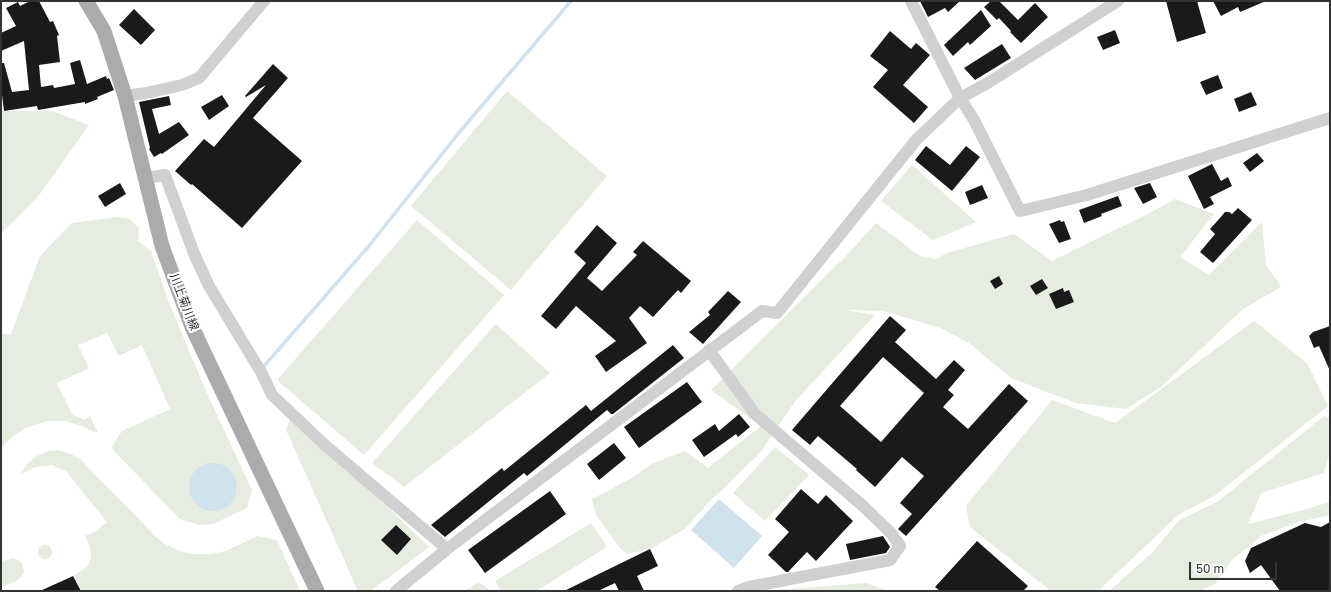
<!DOCTYPE html>
<meta charset="utf-8">
<style>
body{margin:0}
#map{position:relative;width:1331px;height:592px;overflow:hidden;background:#fff;font-family:"Golos Text",sans-serif}
canvas{display:block}
.frame{position:absolute;inset:0;border:2px solid #333;pointer-events:none}
.scale{position:absolute;left:1189px;top:562px;width:88px;height:18px;box-sizing:border-box;border:2px solid #333;border-top:0;padding-left:5px;font-size:12px;line-height:14px;white-space:nowrap;color:#333;-webkit-text-stroke:3px #fff;paint-order:stroke}
</style>
<div id="map">
<canvas width="1331" height="592"></canvas>
<div class="frame"></div>
<div class="scale">50 m</div>
</div>
<script>
const ctx = document.querySelector('canvas').getContext('2d');
ctx.lineJoin = 'round';
function fill(path, color) { ctx.fillStyle = color; ctx.fill(path, 'evenodd'); }
const poly = rows => new Path2D(rows.map(r => 'M' + r).join(''));
function trace(path, color, width, dash) { ctx.strokeStyle = color; ctx.lineWidth = width; ctx.lineCap = dash ? 'butt' : 'round'; ctx.setLineDash(dash || []); ctx.stroke(path); }
function drawText(font, color, halo, rows, align = 'center') {
  ctx.font = font + ' "Golos Text","Noto Sans JP",sans-serif'; ctx.lineWidth = 4; ctx.setLineDash([]); ctx.textBaseline = 'middle'; ctx.strokeStyle = halo; ctx.fillStyle = color; for (const [text, x, y, turn = 0] of rows) {
    ctx.save(); ctx.translate(x, y); ctx.rotate((+turn || 0) * Math.PI / 180); ctx.textAlign = isNaN(turn) ? turn : align; if (halo) ctx.strokeText(text, 0, 0); ctx.fillText(text, 0, 0); ctx.restore();
  }
}
fill(poly([
 [507,91,607,176,511,290,411,206],
 [1,111,52,111,89,125,40,194,1,234],
 [912,165,976,222,933,240,881,201],
 [1175,199,1214,214,1180,257,1209,275,1262,222,1266,265,1281,287,1243,309,1162,386,1126,409,1076,403,1011,378,969,343,940,328,884,311,846,310,875,315,796,400,759,454,708,503,685,529,650,549,627,554,619,547,596,515,592,499,632,478,651,464,685,451,708,468,761,426,711,390,849,253,876,223,920,256,936,259,947,253,1014,234,1052,261,1148,214],
 [117,217,130,219,139,228,138,241,151,251,171,308,210,400,252,490,247,508,213,524,199,525,180,519,113,450,112,446,122,431,170,409,142,345,119,356,107,333,78,345,89,368,57,383,73,415,84,420,90,416,98,432,93,432,82,426,66,421,47,421,26,428,12,437,1,449,1,334,11,334,40,256,72,223],
 [417,220,504,295,364,455,277,380],
 [1254,321,1307,363,1328,406,1214,496,1178,515,1098,591,1051,591,970,527,966,506,1052,400,1115,423],
 [496,324,550,373,404,487,372,463],
 [292,414,429,547,371,591,358,591,286,430],
 [1324,416,1330,418,1330,453,1324,473,1261,493,1248,524,1299,511,1330,502,1330,515,1299,522,1261,536,1232,560,1214,585,1199,591,1109,591,1153,552,1179,520,1217,502],
 [775,447,809,475,765,521,733,493],
 [58,450,71,454,80,459,156,537,163,543,179,551,190,554,211,554,226,551,257,536,277,540,300,591,82,591,73,576,84,569,88,565,91,557,90,547,85,536,98,530,107,522,66,471,52,465,35,467,20,474,27,464,37,456,48,451],
 [591,523,607,547,536,591,501,591,495,581],
 '38 552a7 7 0 1 1 14 0a7 7 0 1 1-14 0Z',
 [13,558,20,561,22,564,24,571,23,574,18,580,1,587,1,562],
 [479,582,491,591,464,591],
 [866,583,889,591,776,591,778,590]
]), '#e6ecdf');
fill(poly([
 '189 487a24 24 0 1 1 48 0a24 24 0 1 1-48 0Z',
 [719,499,762,536,734,568,691,530]
]), '#cfe2ee');
trace(poly([
 [265,365,368,247,462,129,571,1]
]), '#cfe2ee', 3.5);
fill(poly([
 [30,1,39,1,50,22,53,21,59,35,57,36,60,62,39,65,41,87,53,85,54,88,75,84,70,63,80,60,87,84,106,76,107,79,109,78,114,90,97,97,98,99,85,104,85,102,38,110,37,106,4,111,1,87,1,63,4,63,12,92,29,90,24,41,1,51,1,33,16,26,6,8,18,2,20,6],
 [920,1,960,1,948,12,945,8,928,17],
 [991,1,999,1,1018,20,1035,3,1048,17,1021,43,1010,32,1011,31,999,18,997,20,984,7],
 [1166,1,1197,1,1206,33,1177,42],
 [1213,1,1266,1,1240,12,1238,7,1221,16],
 [134,9,155,30,141,45,119,25],
 [981,10,991,26,970,45,968,42,953,56,944,45],
 [1115,30,1120,43,1103,50,1097,37],
 [890,31,911,49,916,43,930,55,903,85,928,107,914,123,873,87,888,70,870,56],
 [1002,44,1011,58,975,80,964,68],
 [273,64,288,78,253,118,302,161,242,228,192,184,191,185,175,171,204,139,214,147,266,85,246,97,245,96],
 [1218,75,1223,88,1206,95,1200,82],
 [1251,92,1257,105,1239,112,1234,99],
 [222,95,229,106,209,120,201,107],
 [169,96,171,105,152,109,159,134,179,122,189,135,162,154,161,153,154,157,149,149,150,148,139,102],
 [926,146,950,165,966,146,980,157,952,191,915,160],
 [1257,153,1264,161,1250,172,1243,163],
 [1212,164,1221,181,1228,177,1232,186,1210,197,1214,204,1204,209,1188,176],
 [120,183,126,194,105,207,98,196],
 [1150,183,1157,197,1143,204,1134,188],
 [982,185,988,198,970,205,965,192],
 [1118,196,1122,206,1101,214,1102,216,1084,223,1079,210],
 [1238,208,1252,220,1213,263,1200,252,1215,234,1210,229,1220,218,1225,212,1229,212,1232,214],
 [1060,220,1061,222,1064,221,1071,239,1059,243,1049,224],
 [597,225,617,243,587,278,602,291,637,255,633,252,643,241,691,281,681,293,678,290,653,317,640,306,629,318,647,343,606,372,595,356,616,341,576,306,556,329,541,316,586,263,574,252],
 [999,276,1003,284,995,289,990,281],
 [1042,279,1048,288,1036,295,1030,286],
 [1063,288,1064,292,1069,290,1074,302,1056,309,1049,294],
 [728,291,741,302,703,344,689,332,710,315,708,312],
 [890,316,906,330,895,342,936,379,954,360,965,370,948,390,954,395,943,407,968,429,1009,384,1028,401,906,536,898,529,912,514,900,503,924,476,902,457,875,487,856,470,857,469,818,436,810,445,792,430],
 [883,357,924,393,881,442,840,406],
 [1330,326,1330,371,1319,346,1314,348,1309,336,1313,332],
 [673,345,684,358,613,414,611,414,607,410,527,476,524,473,445,537,431,525,502,468,504,471,586,405,591,411],
 [687,382,702,402,639,448,624,427],
 [739,414,750,427,738,437,736,434,704,457,692,440,715,424,719,431],
 [614,443,626,458,599,480,587,464],
 [801,489,818,504,826,495,853,521,816,561,807,552,788,572,786,572,768,555,789,532,775,519],
 [550,491,566,514,485,573,468,550],
 [1330,522,1330,591,1280,591,1261,565,1250,573,1245,561,1251,548,1305,523,1321,527],
 [396,525,411,539,397,555,381,540],
 [883,536,890,547,886,553,850,560,846,544],
 [977,541,1028,586,1023,591,940,591,935,587],
 [650,549,658,566,637,576,644,591,619,591,615,583,598,591,564,591],
 [73,576,81,591,40,591]
]), '#1a1a1a');
trace(poly([
 [911,1,960,98,974,120,1020,211,1087,195,1330,118],
 [125,96,146,93,182,85,199,78,264,1],
 [145,178,165,175,195,256,209,286,261,372,272,395,326,446,447,549],
 [709,350,755,414,863,506,891,533,900,546,890,560,749,587,738,591],
 [396,591,447,549,745,324,762,311,777,313,916,140,960,98,986,84,1118,1]
]), '#d0d0d0', 12);
trace(poly([
 [86,1,104,31,125,96,162,246,192,327,317,591]
]), '#ababab', 15);
drawText('12px', '#333', '#fff', [
 ["川上菊川線",184,302,69]
]);
</script>
